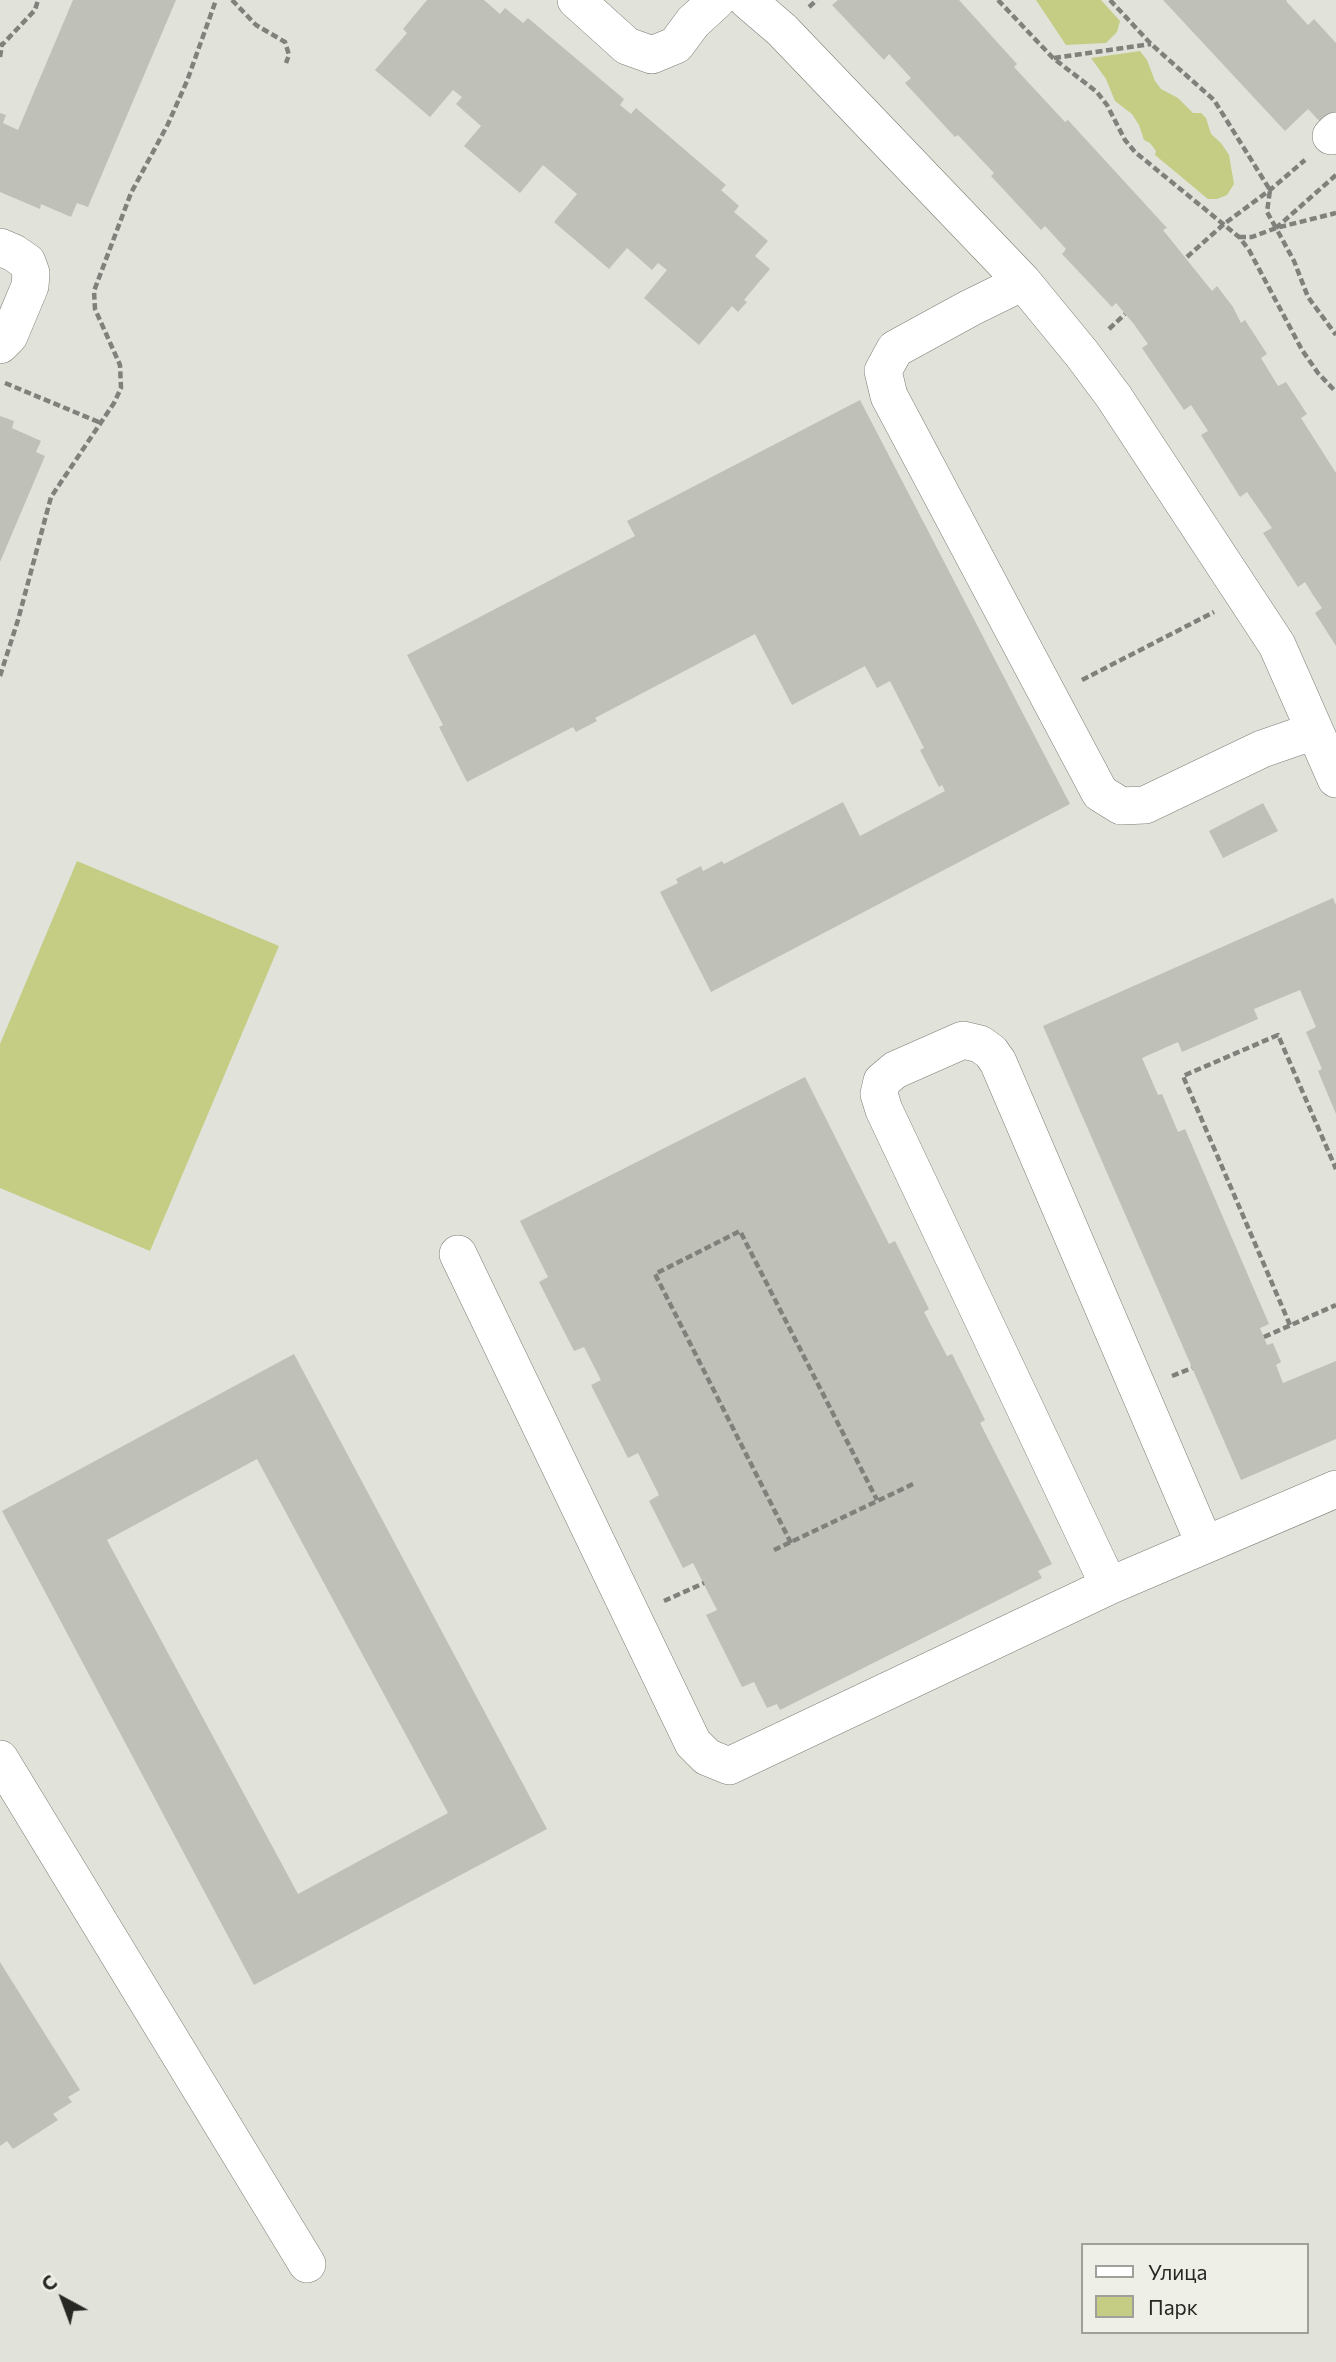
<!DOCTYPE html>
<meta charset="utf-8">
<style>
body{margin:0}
#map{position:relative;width:1336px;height:2362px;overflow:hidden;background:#e1e2da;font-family:Commissioner,sans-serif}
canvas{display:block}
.legend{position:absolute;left:1081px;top:2243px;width:228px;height:91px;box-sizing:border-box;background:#eef0e7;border:2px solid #9ea099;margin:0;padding:9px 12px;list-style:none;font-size:21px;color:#272724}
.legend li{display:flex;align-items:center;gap:14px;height:35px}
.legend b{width:35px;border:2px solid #9ea099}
.north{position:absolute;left:28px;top:2264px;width:70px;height:70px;-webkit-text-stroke:5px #eef0e7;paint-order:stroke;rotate:319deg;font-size:19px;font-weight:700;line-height:28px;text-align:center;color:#272724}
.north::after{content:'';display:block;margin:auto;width:24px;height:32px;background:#272724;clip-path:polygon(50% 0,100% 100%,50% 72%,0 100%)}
</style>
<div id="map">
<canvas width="1336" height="2362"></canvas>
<ul class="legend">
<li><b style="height:9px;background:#fff"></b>Улица</li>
<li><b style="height:19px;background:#c4cd83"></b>Парк</li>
</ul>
<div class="north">С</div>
</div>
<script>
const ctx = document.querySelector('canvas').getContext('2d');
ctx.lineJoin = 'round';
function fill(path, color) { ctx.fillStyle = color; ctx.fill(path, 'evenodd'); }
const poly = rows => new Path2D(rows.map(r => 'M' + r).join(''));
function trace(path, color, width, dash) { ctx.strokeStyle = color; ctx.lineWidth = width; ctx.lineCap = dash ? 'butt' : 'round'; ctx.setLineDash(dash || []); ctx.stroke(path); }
fill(poly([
 [1036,0,1101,0,1120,21,1117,32,1106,43,1066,45],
 [1140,51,1147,60,1155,81,1161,89,1178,98,1193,113,1201,113,1206,118,1211,134,1221,143,1229,155,1234,184,1227,195,1217,199,1208,199,1155,155,1156,151,1150,143,1144,140,1139,125,1132,114,1115,101,1106,79,1091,58],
 [77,861,279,946,150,1251,0,1188,0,1044]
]), '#c4cd83');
fill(poly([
 [73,0,176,0,88,207,77,203,71,217,41,204,40,209,0,192,0,113,6,115,3,123,18,130],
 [427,0,484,0,500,14,505,8,523,23,528,18,624,99,620,105,631,114,636,108,726,185,721,190,739,206,734,212,768,241,755,256,770,269,744,300,747,302,738,312,732,306,699,345,644,298,667,270,658,263,652,270,627,248,609,269,554,222,577,194,543,165,520,193,464,146,481,126,456,104,462,97,453,90,430,117,375,70,407,33,403,29],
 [838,0,959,0,1017,64,1014,67,1065,122,1068,120,1167,228,1163,230,1212,291,1217,286,1233,307,1241,323,1245,320,1267,354,1261,358,1278,386,1286,382,1307,414,1301,418,1336,473,1336,646,1315,613,1322,608,1313,595,1305,582,1298,587,1263,533,1272,528,1247,492,1240,497,1201,435,1208,431,1191,405,1184,410,1142,348,1148,344,1133,323,1116,303,1112,307,1062,254,1066,249,1056,238,1045,226,1041,230,991,176,994,173,958,135,955,137,905,83,911,78,889,54,884,60,832,5],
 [1163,0,1287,0,1286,1,1308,25,1314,19,1336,43,1336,114,1324,126,1308,109,1285,131],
 [860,400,1070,804,711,992,660,892,678,883,676,879,701,866,703,871,722,861,724,864,843,802,860,836,945,791,942,785,939,787,920,750,924,748,890,681,877,688,865,666,792,705,755,634,595,718,597,721,576,732,573,727,467,782,439,727,443,725,407,655,635,536,627,521],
 [0,416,14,421,12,428,41,441,36,452,45,456,0,562],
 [1263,803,1278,831,1223,858,1209,831],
 [1333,898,1336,905,1336,1114,1318,1071,1322,1069,1306,1032,1316,1027,1300,990,1254,1009,1258,1019,1182,1052,1178,1042,1142,1058,1158,1095,1162,1094,1178,1132,1185,1129,1269,1324,1260,1328,1267,1345,1273,1343,1281,1362,1276,1365,1283,1383,1336,1361,1336,1439,1241,1480,1043,1026],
 [805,1077,889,1244,895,1241,929,1309,924,1312,947,1356,952,1354,985,1420,980,1423,1052,1564,1038,1571,1042,1578,780,1710,777,1704,767,1708,754,1682,742,1687,706,1615,717,1610,693,1563,683,1568,649,1501,659,1495,638,1453,628,1458,591,1385,601,1380,584,1347,574,1351,539,1282,548,1277,520,1221],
 [294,1354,547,1829,254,1985,2,1511],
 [257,1459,448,1813,298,1894,107,1540],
 [0,1962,80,2090,68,2097,72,2102,53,2114,58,2120,13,2149,7,2141,0,2146]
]), '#bfc1b9');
const minor = poly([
 [576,0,627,46,652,55,676,45,693,22,717,0],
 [747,0,782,30,1023,282,1082,354,1114,397,1277,645,1336,779],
 [1331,136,1336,131],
 [0,247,14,253,27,262,31,273,30,286,9,336,0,345],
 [1023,282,970,308,895,349,883,371,889,396,1100,793,1121,806,1145,805,1262,749,1314,731],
 [458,1254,693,1743,707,1757,729,1766,1109,1586,1336,1489],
 [1109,1586,884,1110,879,1094,882,1081,895,1070,963,1040,980,1044,991,1052,998,1062,1205,1545],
 [0,1759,307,2264]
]);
trace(minor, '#7c7d75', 38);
trace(poly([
 [232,0,256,25,285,42,289,55,286,63],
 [998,0,1053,58,1097,92,1107,105,1125,140,1135,152,1239,237,1249,250,1302,350,1318,373,1336,392],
 [1110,0,1151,44,1214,100,1270,190,1267,212,1276,228],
 [809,7,817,0],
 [0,43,2,45,35,10,38,0],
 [0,57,2,45],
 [1054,58,1151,44],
 [1336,175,1276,228,1294,261,1308,297,1336,335],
 [1239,237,1252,237,1276,228,1336,213],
 [1187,257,1224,224,1270,190,1305,160],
 [1109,329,1125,314],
 [5,383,101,423],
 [0,676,18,620,51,497,114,403,121,388,120,365,95,309,94,291,131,193,168,124,187,81,216,0],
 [1082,680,1214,612],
 [1290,1325,1183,1076,1278,1035,1336,1169],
 [1264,1337,1336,1305],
 [1172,1376,1192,1368],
 [791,1543,655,1274,740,1231,877,1500],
 [774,1550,913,1484],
 [664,1601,704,1583]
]), '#81817c', 4.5, [7, 3.5]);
trace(minor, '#fff', 37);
</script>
